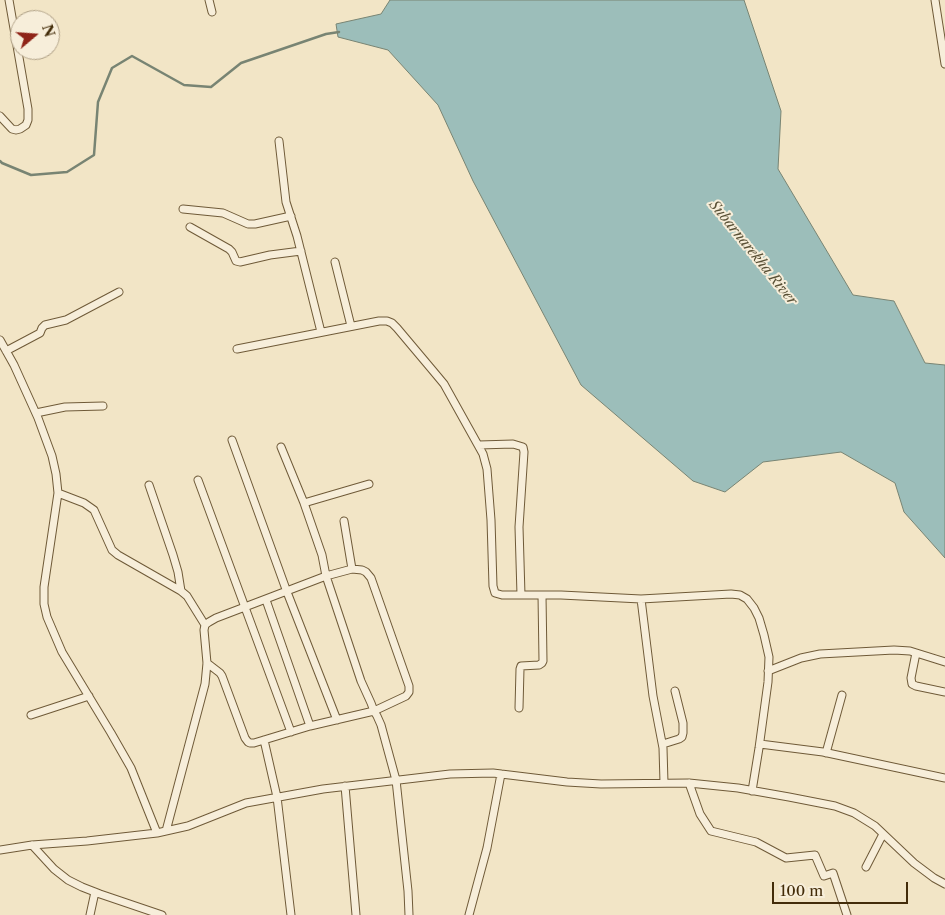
<!DOCTYPE html>
<style>
body{margin:0}
#map{position:relative;width:945px;height:915px;overflow:hidden;background:#f2e5c6;font-family:"Libre Caslon Text",serif}
canvas{display:block}
.north{position:absolute;left:10px;top:10px;width:50px;height:50px;box-sizing:border-box;background:#f7eeda;border:1px solid #afa086;border-radius:50%;rotate:72deg;font-size:14px;font-weight:700;line-height:20px;text-align:center;color:#432c09}
.north::after{content:'';display:block;margin:auto;width:18px;height:22px;background:#8f2418;clip-path:polygon(50% 0,100% 100%,50% 72%,0 100%)}
.scale{position:absolute;left:772px;top:882px;width:136px;height:22px;box-sizing:border-box;border:2px solid #432c09;border-top:0;padding-left:6px;font-size:15px;line-height:18px;white-space:nowrap;color:#432c09;-webkit-text-stroke:4px #f7eeda;paint-order:stroke}
</style>
<div id="map">
<canvas width="945" height="915"></canvas>
<div class="north">N</div>
<div class="scale">100 m</div>
</div>
<script>
const ctx = document.querySelector('canvas').getContext('2d');
ctx.lineJoin = 'round';
function fill(path, color) { ctx.fillStyle = color; ctx.fill(path, 'evenodd'); }
const poly = rows => new Path2D(rows.map(r => 'M' + r).join(''));
function trace(path, color, width, dash) { ctx.strokeStyle = color; ctx.lineWidth = width; ctx.lineCap = dash ? 'butt' : 'round'; ctx.setLineDash(dash || []); ctx.stroke(path); }
function drawText(font, color, halo, rows, align = 'center') {
  ctx.font = font + ' "Libre Caslon Text",serif'; ctx.lineWidth = 4; ctx.setLineDash([]); ctx.textBaseline = 'middle'; ctx.strokeStyle = halo; ctx.fillStyle = color; for (const [text, x, y, turn = 0] of rows) {
    ctx.save(); ctx.translate(x, y); ctx.rotate((+turn || 0) * Math.PI / 180); ctx.textAlign = isNaN(turn) ? turn : align; if (halo) ctx.strokeText(text, 0, 0); ctx.fillText(text, 0, 0); ctx.restore();
  }
}
const water = poly([
 [390,0,744,0,781,111,778,169,853,295,894,301,925,363,945,365,945,558,904,512,895,483,841,452,763,462,725,492,693,481,581,385,473,181,438,105,388,50,338,37,336,24,381,14,390,0]
]);
fill(water, '#9cbeba');
trace(water, '#788473', 1);
trace(poly([
 [0,161,2,163,31,175,67,172,94,155,98,102,112,68,132,56,184,85,211,87,241,63,326,34,339,32]
]), '#788473', 2.5);
const street = poly([
 [209,0,212,12],
 [935,0,945,64],
 [0,116,12,129,16,130,20,129,26,125,28,120,28,109,9,0],
 [279,141,286,202,297,236,321,332],
 [183,209,223,213,248,224,255,224,291,216],
 [190,227,229,249,232,252,236,261,240,262,270,255,301,251],
 [335,262,351,326],
 [0,340,14,365,38,418,52,456,56,474,58,493,44,587,44,604,47,617,62,652,111,733,131,768,157,833],
 [237,349,379,321,387,321,392,323,397,328,434,372,444,384,483,454,487,469,491,520,493,586,495,593,502,595,561,595,641,599,731,594,740,595,747,599,754,608,759,618,764,635,769,657,768,682,759,748,752,791],
 [6,351,40,333,42,328,45,325,66,320,119,292],
 [36,413,65,407,103,406],
 [232,440,287,592,337,720],
 [479,445,513,444,523,447,524,452,519,527,521,595],
 [198,480,291,732],
 [149,485,173,555,178,572,181,591],
 [58,493,84,503,94,510,112,550,118,555,181,591,187,596,205,625],
 [304,503,369,484],
 [344,521,352,569],
 [641,599,653,696,663,748,664,783],
 [266,600,310,726],
 [916,653,911,678,912,684,916,686,945,692],
 [207,663,220,673,222,676,245,738,248,742,250,743,254,743,310,726,374,711,406,696,409,692,409,686,371,578,366,572,362,570,352,569,326,576,361,681,371,703,374,711,377,716,381,725,396,780,408,891,409,915],
 [768,671,801,658,820,654,894,650,910,651,945,662],
 [519,708,520,669,521,666,539,665,542,663,543,661,542,595],
 [31,715,89,696],
 [264,740,277,797,291,915],
 [663,744,679,739,682,737,683,733,683,723,675,691],
 [760,744,823,752,945,778],
 [826,753,842,695],
 [689,783,700,814,711,831,756,842,786,858,815,855,824,876,833,873,847,915],
 [345,786,356,915],
 [166,831,205,684,207,663,204,630,205,625,209,622,216,618,326,576,322,555,304,503,281,447],
 [32,845,54,869,68,880,82,887,100,894,162,915],
 [0,850,32,845,87,841,157,833,188,826,246,803,323,789,450,774,493,773,567,782,601,784,689,783,738,788,789,797,835,806,854,813,875,826,914,863,934,878,945,884],
 [866,867,883,834],
 [90,915,95,892],
 [469,915,487,848,501,774]
]);
trace(street, '#6f5a38', 9);
trace(street, '#f7eeda', 7);
drawText('italic 14px', '#595035', '#f7eeda', [
 ["Subarnarekha River",753,253,51]
]);
</script>
